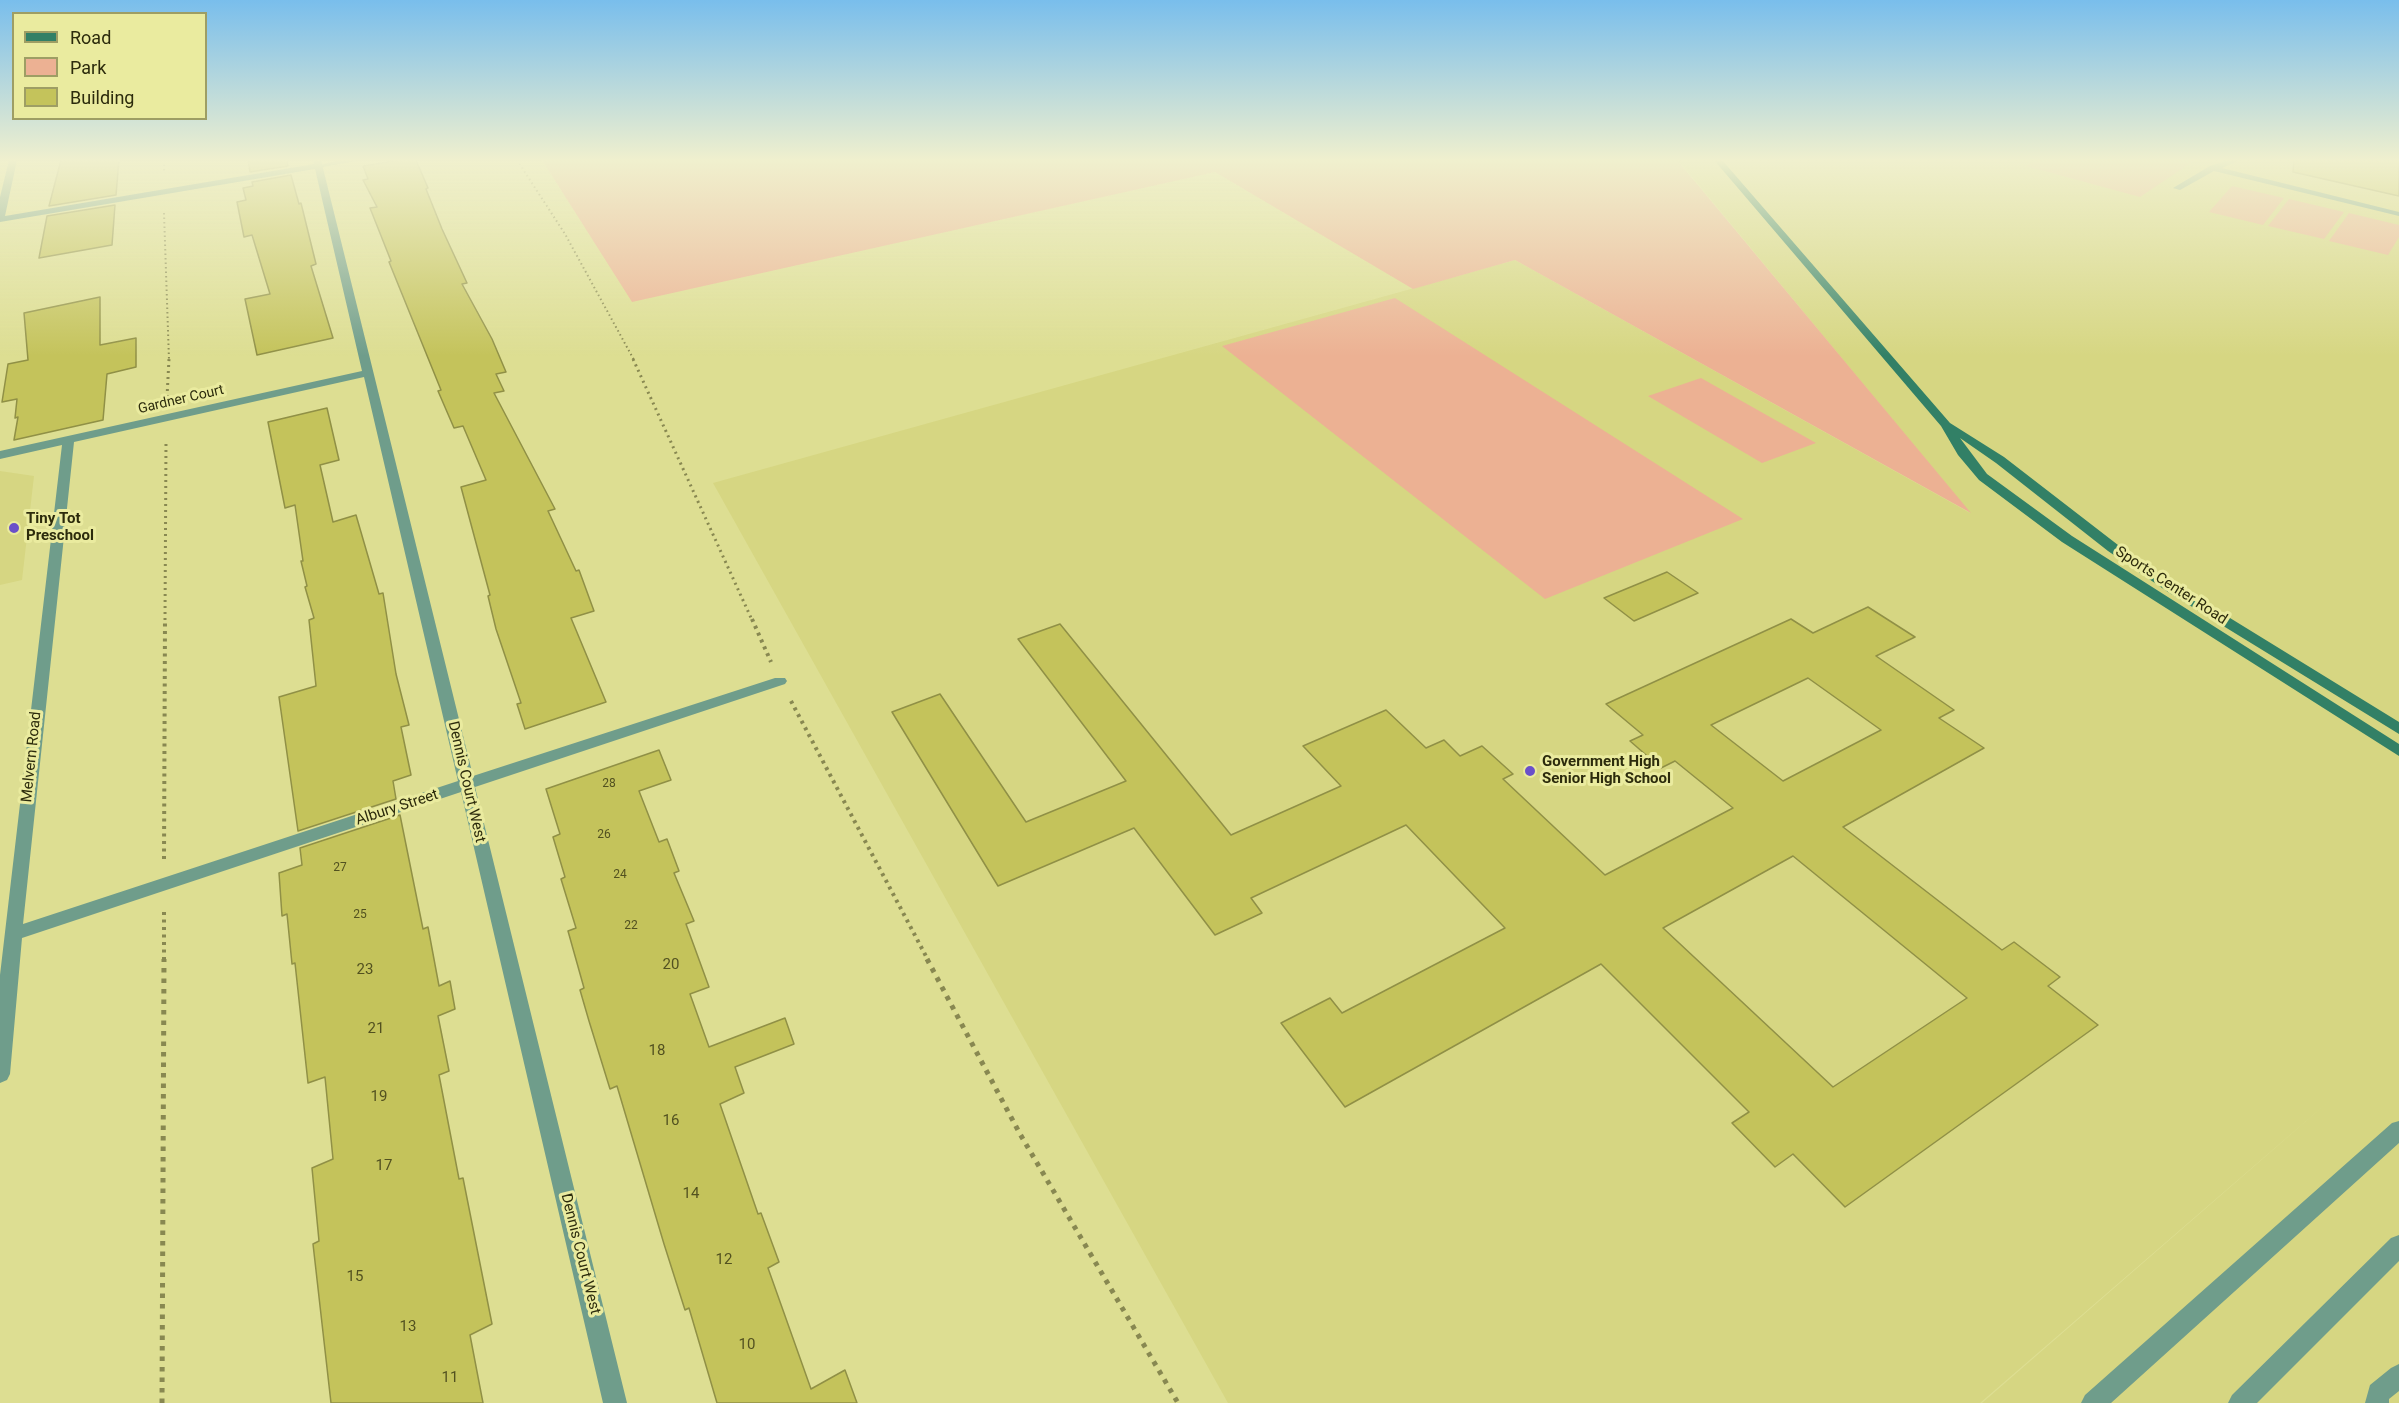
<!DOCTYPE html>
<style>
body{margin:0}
#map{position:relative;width:2399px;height:1403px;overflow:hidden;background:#ddde92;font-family:Roboto,sans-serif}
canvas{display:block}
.legend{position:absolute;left:12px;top:12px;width:195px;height:108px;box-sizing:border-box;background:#eaeb9f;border:2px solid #9e9e64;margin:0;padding:8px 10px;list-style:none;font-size:18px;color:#2c2b0c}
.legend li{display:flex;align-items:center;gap:12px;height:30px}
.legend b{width:30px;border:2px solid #9e9e64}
</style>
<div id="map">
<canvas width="2399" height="1403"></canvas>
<ul class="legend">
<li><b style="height:8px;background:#328066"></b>Road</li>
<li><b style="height:16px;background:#ecb193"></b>Park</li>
<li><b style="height:16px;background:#c4c35b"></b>Building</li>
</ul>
</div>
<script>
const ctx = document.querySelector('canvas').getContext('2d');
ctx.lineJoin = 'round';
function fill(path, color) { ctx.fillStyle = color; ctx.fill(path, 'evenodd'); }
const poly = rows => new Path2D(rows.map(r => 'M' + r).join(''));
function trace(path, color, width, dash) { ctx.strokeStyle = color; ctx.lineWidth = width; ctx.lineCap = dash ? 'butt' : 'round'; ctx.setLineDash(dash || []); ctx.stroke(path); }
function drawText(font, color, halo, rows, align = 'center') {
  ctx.font = font + ' Roboto,sans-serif'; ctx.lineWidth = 6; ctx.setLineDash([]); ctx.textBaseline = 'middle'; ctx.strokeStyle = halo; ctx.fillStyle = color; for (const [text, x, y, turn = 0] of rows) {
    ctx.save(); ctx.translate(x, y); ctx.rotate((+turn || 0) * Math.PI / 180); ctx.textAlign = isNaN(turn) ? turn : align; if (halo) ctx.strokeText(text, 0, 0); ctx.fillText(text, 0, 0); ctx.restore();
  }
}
fill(poly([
 [1678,160,2399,160,2399,1403,1982,1403,2343,1089,1980,1403,1228,1403,713,483,1515,260,1970,513],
 [0,471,34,476,22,580,0,585]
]), '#d6d682');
fill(poly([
 [542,160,1677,160,1971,513,1515,260,1413,289,1215,172,632,302],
 [2037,160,2195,160,2140,197,2026,166],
 [2232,186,2284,198,2263,225,2209,212],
 [2289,199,2344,212,2324,239,2268,226],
 [2349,213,2399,225,2399,237,2388,255,2329,241],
 [1395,298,1743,519,1545,599,1222,346],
 [1701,378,1816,443,1762,463,1648,396]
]), '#ecb193');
const building = poly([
 [61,160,119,160,116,195,49,206,61,160],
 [248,160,287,160,288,166,250,172,248,160],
 [400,160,416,160,428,188,426,189,442,229,467,283,462,284,492,339,506,372,496,374,504,391,494,393,555,509,548,511,576,571,579,570,594,611,571,618,606,702,525,729,517,704,521,703,496,629,488,596,490,595,461,487,486,480,463,426,454,428,438,391,441,390,389,262,391,261,370,208,377,207,363,180,368,179,363,166,400,160],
 [2294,160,2399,160,2399,196,2293,172,2294,160],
 [291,175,299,204,301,203,316,264,311,266,333,338,257,355,245,299,270,294,252,235,244,237,237,202,246,200,243,188,253,186,252,182,291,175],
 [115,205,112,245,39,258,47,216,115,205],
 [100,297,100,345,136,338,136,367,107,374,103,420,14,440,18,417,15,418,17,399,2,402,8,364,28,360,24,313,100,297],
 [327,408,339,460,320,465,333,522,356,515,379,594,383,593,396,674,409,725,401,727,411,775,393,781,396,799,298,831,279,697,316,686,309,620,314,618,305,587,307,586,301,561,303,561,295,505,285,508,268,422,327,408],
 [1667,572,1698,593,1634,621,1604,598,1667,572],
 [1868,607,1915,637,1876,656,1954,710,1939,718,1984,748,1843,827,2002,950,2014,942,2060,977,2048,986,2098,1025,1845,1207,1793,1154,1775,1167,1732,1123,1749,1112,1601,964,1345,1107,1281,1023,1330,998,1342,1013,1505,928,1406,825,1251,898,1262,913,1215,935,1134,828,998,886,892,712,940,694,1026,822,1126,781,1018,639,1060,624,1231,835,1341,786,1303,746,1386,710,1426,748,1444,740,1460,756,1482,746,1513,774,1503,779,1605,875,1733,808,1675,761,1661,768,1630,741,1643,735,1606,704,1791,619,1813,633,1868,607],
 [1808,678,1881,730,1783,781,1711,725,1808,678],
 [1793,856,1967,998,1833,1087,1663,928,1793,856],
 [659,750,671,780,639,791,659,842,667,839,679,871,674,873,694,921,686,924,709,987,690,994,709,1047,785,1018,794,1044,735,1067,744,1093,720,1104,758,1214,761,1213,779,1262,768,1268,811,1389,845,1370,857,1403,717,1403,689,1308,685,1310,664,1244,617,1086,610,1089,589,1021,580,990,584,988,568,931,576,928,561,879,565,877,553,837,560,834,546,789,659,750],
 [400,815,423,929,428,927,439,986,450,981,455,1009,438,1016,449,1071,439,1075,459,1179,463,1178,492,1324,470,1335,483,1403,331,1403,313,1244,319,1241,312,1168,333,1159,325,1077,308,1083,295,963,292,964,287,914,282,916,279,873,302,865,300,848,400,815]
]);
fill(building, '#c4c35b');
trace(building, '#909046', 1.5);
trace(poly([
 [164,160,164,172],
 [517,160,565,234,634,360],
 [164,213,169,360]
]), '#888851', 2, [1.5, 3]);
trace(poly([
 [633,359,752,620],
 [167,397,169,359],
 [165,620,166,441]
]), '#888851', 3, [2, 4]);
trace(poly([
 [752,619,771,662],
 [791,701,928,960],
 [164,859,165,619],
 [164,960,164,909]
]), '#888851', 4, [3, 4.5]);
trace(poly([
 [927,959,1020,1134,1178,1403],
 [162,1403,164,959]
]), '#888851', 5, [4.5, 6]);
fill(poly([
 [341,160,361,160,318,168,314,166,341,160],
 [2228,160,2240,160,2222,168,2399,212,2399,216,2214,171,2180,190,2173,188,2210,166,2228,160],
 [2399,1121,2399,1143,2111,1403,2081,1403,2085,1395,2392,1123,2399,1121],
 [2399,1235,2399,1261,2257,1403,2228,1403,2232,1395,2391,1238,2399,1235],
 [2399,1364,2399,1391,2389,1399,2389,1403,2365,1403,2370,1385,2391,1368,2399,1364]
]), '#6f9d8b');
fill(poly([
 [9,160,17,160,5,216,314,164,313,160,321,160,473,776,775,678,785,678,787,681,785,684,475,787,627,1403,603,1403,461,792,22,938,10,1074,7,1080,0,1083,0,975,62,445,0,459,0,451,362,371,315,169,0,222,0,197,9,160],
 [364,377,458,781,23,924,74,442,364,377]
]), '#6f9d8b');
fill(poly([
 [1714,160,1722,160,1950,423,2004,457,2118,545,2178,586,2399,722,2399,734,2168,592,2108,551,1996,463,1960,438,1987,474,2072,536,2399,744,2399,756,2062,542,1979,480,1958,455,1941,426,1714,160]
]), '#328066');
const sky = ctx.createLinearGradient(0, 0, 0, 356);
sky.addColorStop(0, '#79beec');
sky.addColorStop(0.45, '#f0f0ce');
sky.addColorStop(1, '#f0f0ce00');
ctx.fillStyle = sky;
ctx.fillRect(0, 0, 2399, 356);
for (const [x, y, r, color] of [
 [14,528,6,"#6a50c9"],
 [1530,771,6,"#6a50c9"]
]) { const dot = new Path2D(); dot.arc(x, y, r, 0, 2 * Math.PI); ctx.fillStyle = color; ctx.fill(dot); trace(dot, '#eaeb9f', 2); }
drawText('12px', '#525120', null, [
 ["28",609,784],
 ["26",604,835],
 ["27",340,868],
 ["24",620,875],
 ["25",360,915],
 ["22",631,926]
]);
drawText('14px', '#2c2b0c', '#eaeb9f', [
 ["Gardner Court",181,400,-13]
]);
drawText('bold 15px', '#2c2b0c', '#eaeb9f', [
 ["Tiny Tot",26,519],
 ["Preschool",26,536],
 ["Government High",1542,762],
 ["Senior High School",1542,779]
], 'left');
drawText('15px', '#2c2b0c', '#eaeb9f', [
 ["Sports Center Road",2171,586,33],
 ["Melvern Road",32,757,-84],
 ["Dennis Court West",466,782,77],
 ["Albury Street",397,808,-18],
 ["Dennis Court West",580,1254,76]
]);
drawText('15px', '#525120', null, [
 ["20",671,965],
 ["23",365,970],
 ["21",376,1029],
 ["18",657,1051],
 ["19",379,1097],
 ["16",671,1121],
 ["17",384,1166],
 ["14",691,1194],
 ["12",724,1260],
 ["15",355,1277],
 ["13",408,1327],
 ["10",747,1345],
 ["11",450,1378]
]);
</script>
